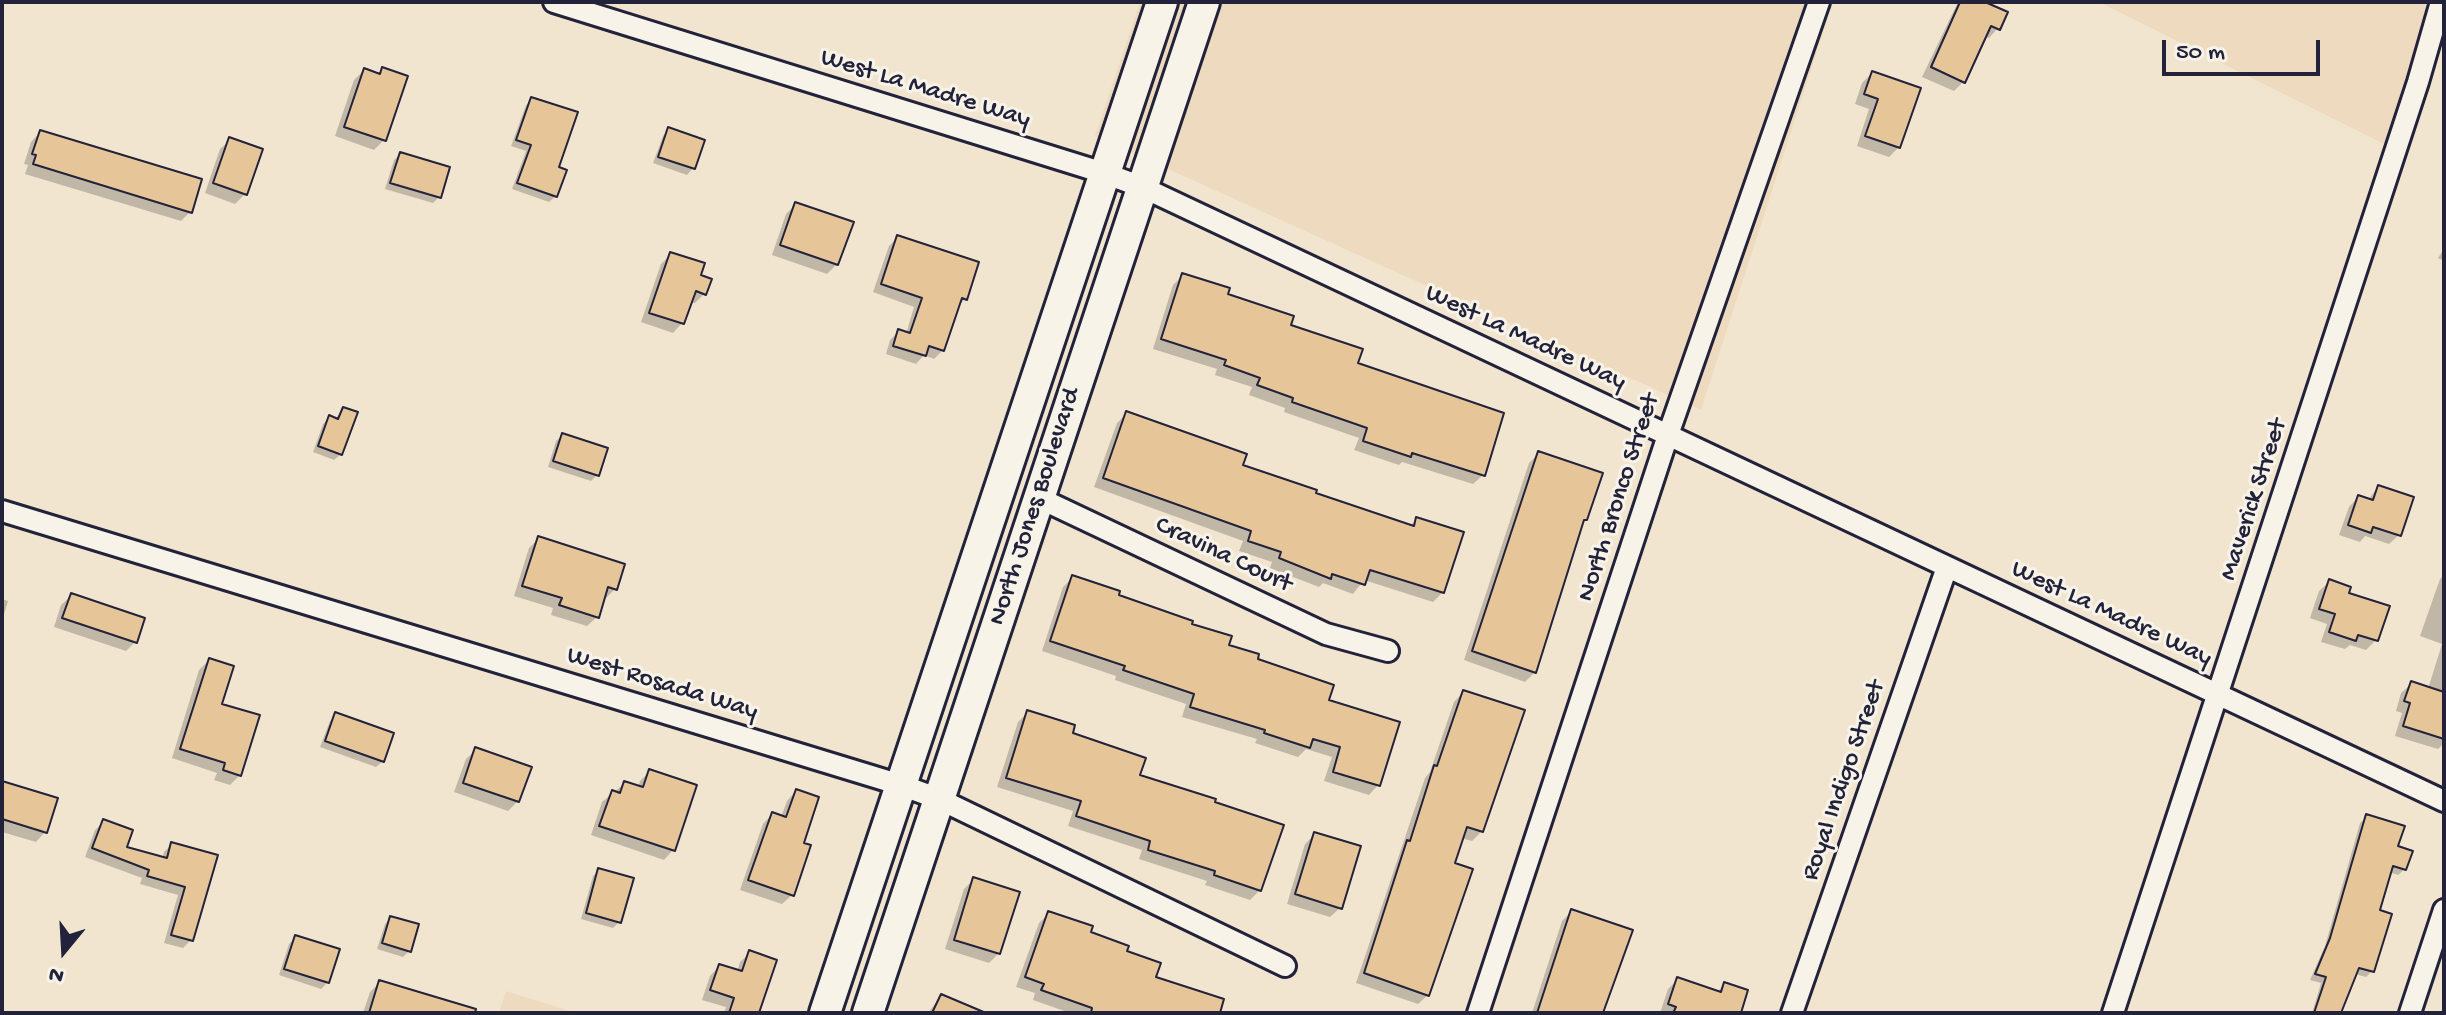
<!DOCTYPE html>
<style>
body{margin:0}
#map{position:relative;width:2446px;height:1015px;overflow:hidden;background:#f2e5d0;font-family:"Gochi Hand",sans-serif}
canvas{display:block}
.frame{position:absolute;inset:0;border:4px solid #22223b;pointer-events:none}
.north{position:absolute;left:24px;top:911px;width:80px;height:80px;-webkit-text-stroke:6px #f7f3e8;paint-order:stroke;rotate:198deg;font-size:22px;font-weight:700;line-height:32px;text-align:center;color:#22223b}
.north::after{content:'';display:block;margin:auto;width:28px;height:36px;background:#22223b;clip-path:polygon(50% 0,100% 100%,50% 72%,0 100%)}
.scale{position:absolute;left:2162px;top:40px;width:158px;height:36px;box-sizing:border-box;border:4px solid #22223b;border-top:0;padding-left:10px;font-size:24px;line-height:28px;white-space:nowrap;color:#22223b;-webkit-text-stroke:6px #f7f3e8;paint-order:stroke}
</style>
<div id="map">
<canvas width="2446" height="1015"></canvas>
<div class="frame"></div>
<div class="north">N</div>
<div class="scale">50 m</div>
</div>
<script>
const ctx = document.querySelector('canvas').getContext('2d');
ctx.lineJoin = 'round';
function fill(path, color) { ctx.fillStyle = color; ctx.fill(path, 'evenodd'); }
const poly = rows => new Path2D(rows.map(r => 'M' + r).join(''));
function trace(path, color, width, dash) { ctx.strokeStyle = color; ctx.lineWidth = width; ctx.lineCap = dash ? 'butt' : 'round'; ctx.setLineDash(dash || []); ctx.stroke(path); }
function drawText(font, color, halo, rows, align = 'center') {
  ctx.font = font + ' "Gochi Hand",sans-serif'; ctx.lineWidth = 6; ctx.setLineDash([]); ctx.textBaseline = 'middle'; ctx.strokeStyle = halo; ctx.fillStyle = color; for (const [text, x, y, turn = 0] of rows) {
    ctx.save(); ctx.translate(x, y); ctx.rotate((+turn || 0) * Math.PI / 180); ctx.textAlign = isNaN(turn) ? turn : align; if (halo) ctx.strokeText(text, 0, 0); ctx.fillText(text, 0, 0); ctx.restore();
  }
}
fill(poly([
 [1140,2,1833,2,1701,410,1095,136],
 [2099,2,2433,2,2388,146],
 [506,991,577,1013,499,1013]
]), '#eedbbf');
fill(poly([
 [1958,2,1980,2,1998,28,1989,38,1984,36,1964,81,1954,91,1922,77],
 [364,70,377,75,382,70,384,140,374,150,335,136,354,80],
 [1872,73,1899,147,1889,157,1857,146,1869,109,1855,104,1862,83],
 [532,99,556,169,556,196,549,202,512,189,526,151,511,146,526,105],
 [669,130,693,168,687,175,653,163,663,136],
 [40,132,190,212,181,221,25,174,28,165,24,164,31,142],
 [230,140,245,194,235,204,205,193,220,149],
 [400,154,439,197,433,203,385,189,394,160],
 [796,204,837,264,827,274,772,255,786,214],
 [898,237,965,299,956,308,943,350,934,359,924,355,916,364,886,354,890,340,899,331,906,334,914,307,873,292,889,246],
 [2444,249,2444,261,2438,258],
 [671,254,699,276,705,293,695,303,690,302,682,323,673,333,641,322,661,264],
 [1183,275,1289,326,1355,365,1483,475,1473,484,1402,462,1399,465,1354,450,1359,438,1284,412,1285,408,1249,395,1252,387,1215,375,1217,369,1153,349,1173,285],
 [343,409,341,454,334,460,313,452,323,424,329,418,335,420],
 [1127,413,1240,467,1314,494,1409,527,1417,519,1443,592,1433,602,1364,580,1353,594,1323,583,1319,587,1270,568,1272,562,1239,551,1243,541,1094,487,1117,423],
 [563,435,597,475,591,481,548,467,556,441],
 [1539,453,1585,519,1581,523,1535,672,1525,682,1464,660,1529,463],
 [2378,487,2399,535,2389,544,2365,536,2360,542,2339,535,2349,507,2358,497,2368,500],
 [539,538,615,589,606,598,603,598,597,617,587,626,551,615,553,608,514,596,529,548],
 [2444,575,2444,743,2438,749,2395,736,2402,713,2396,711,2401,693,2411,684,2428,689,2442,644,2420,636,2440,579],
 [1073,577,1190,626,1326,701,1378,785,1369,795,1324,781,1332,757,1306,749,1298,757,1255,743,1257,739,1182,717,1186,704,1115,680,1116,676,1042,651,1063,587],
 [2329,582,2346,594,2376,640,2366,650,2350,645,2345,649,2321,642,2327,624,2310,618,2319,591],
 [71,596,135,642,126,651,54,627,61,605],
 [2,599,8,601,2,621],
 [209,660,240,775,230,785,214,780,217,773,172,758,199,670],
 [1463,692,1482,831,1472,841,1461,838,1453,864,1428,995,1418,1004,1356,983,1425,778,1430,772,1454,702],
 [1028,712,1137,776,1260,890,1250,900,1205,885,1207,881,1139,859,1142,850,1068,826,1073,811,997,787,1018,722],
 [336,715,383,761,376,767,320,747,330,721],
 [476,750,518,801,508,811,454,792,466,759],
 [650,771,673,850,664,860,591,835,602,802,625,783,638,787,640,781],
 [2,783,45,832,36,842,2,832],
 [796,791,801,844,792,895,782,904,740,890,763,824,772,814,781,817,787,801],
 [2367,817,2396,847,2405,869,2398,875,2389,872,2378,911,2372,971,2366,977,2355,974,2340,1012,2343,1013,2312,1013,2321,983,2310,980,2325,946,2360,823],
 [104,822,125,848,162,859,164,852,172,844,215,856,191,940,183,948,164,943,178,895,140,884,142,878,85,857,95,830],
 [1315,834,1340,908,1330,917,1287,904,1305,844],
 [599,870,619,922,613,928,581,919,593,876],
 [974,879,999,953,989,963,945,949,964,889],
 [1571,912,1601,1013,1532,1013,1562,921],
 [1049,913,1124,953,1153,978,1218,1013,1070,1013,1033,1000,1035,993,1016,987,1039,923],
 [391,918,409,951,403,957,377,949,385,924],
 [296,937,328,982,321,989,279,975,289,944],
 [750,953,757,1013,724,1013,726,1007,702,1000,710,976,719,966,737,972,740,962],
 [1678,979,1717,992,1725,984,1739,1013,1660,1013,1668,989],
 [380,982,454,1013,363,1013,370,992],
 [941,996,979,1013,928,1013]
]), '#0003');
const building = poly([
 [1960,2,1985,2,2008,12,2000,30,1991,26,1965,83,1931,67,1960,2],
 [382,67,408,76,386,141,344,127,364,68,380,74,382,67],
 [1872,71,1921,88,1900,148,1865,136,1878,99,1864,94,1872,71],
 [531,97,578,112,559,167,567,170,557,197,517,183,531,145,516,140,531,97],
 [668,127,705,140,695,169,658,157,668,127],
 [40,130,202,179,192,213,33,164,36,155,32,154,40,130],
 [229,137,263,149,247,195,213,183,229,137],
 [400,152,450,167,441,198,390,183,400,152],
 [795,202,854,222,838,265,780,245,795,202],
 [897,235,979,262,967,300,962,298,944,351,929,346,926,356,893,346,898,329,910,333,922,298,881,284,897,235],
 [670,252,705,263,701,275,712,279,706,295,696,291,684,324,649,313,670,252],
 [1182,273,1230,288,1228,294,1294,316,1291,325,1363,349,1358,363,1504,413,1485,476,1412,453,1411,457,1363,441,1367,428,1292,402,1293,398,1257,385,1260,378,1224,365,1226,360,1161,339,1182,273],
 [343,407,358,412,342,455,318,446,329,415,338,419,343,407],
 [1126,411,1247,454,1243,465,1317,490,1316,493,1414,526,1416,517,1464,532,1444,593,1370,570,1365,585,1332,574,1331,579,1279,558,1281,552,1248,541,1251,531,1103,478,1126,411],
 [562,433,608,448,599,476,553,461,562,433],
 [1538,451,1603,473,1587,520,1584,520,1536,673,1472,651,1538,451],
 [2378,485,2414,497,2401,536,2373,527,2371,533,2348,525,2358,495,2373,500,2378,485],
 [538,536,625,564,617,590,608,587,599,618,559,605,562,598,522,586,538,536],
 [1072,575,1120,591,1119,595,1193,621,1192,624,1232,636,1229,645,1259,654,1258,659,1334,685,1329,700,1400,722,1380,786,1333,772,1340,747,1313,739,1310,748,1264,733,1265,730,1190,707,1194,694,1123,670,1125,666,1050,641,1072,575],
 [2329,579,2351,587,2349,593,2390,606,2378,641,2358,635,2356,641,2329,632,2335,614,2319,609,2329,579],
 [71,593,145,618,137,643,62,618,71,593],
 [209,658,234,666,222,704,260,715,241,776,223,770,225,763,180,749,209,658],
 [2411,681,2444,692,2444,739,2403,726,2410,703,2404,701,2411,681],
 [1463,690,1525,710,1483,832,1467,827,1455,863,1473,869,1429,996,1364,973,1407,840,1410,841,1434,765,1437,766,1463,690],
 [1027,710,1075,725,1073,733,1146,758,1140,775,1216,799,1215,802,1284,825,1261,891,1214,875,1215,871,1148,850,1150,841,1076,816,1081,801,1006,778,1027,710],
 [335,712,394,733,384,762,325,741,335,712],
 [475,747,532,767,519,802,463,783,475,747],
 [649,769,697,785,675,851,599,826,612,790,620,793,624,781,643,787,649,769],
 [2,781,58,798,47,833,2,819,2,781],
 [796,789,819,797,804,843,811,845,794,896,748,880,772,812,786,817,796,789],
 [2366,814,2405,826,2398,846,2413,851,2406,870,2393,866,2380,910,2392,914,2374,972,2359,968,2341,1013,2314,1013,2326,977,2315,974,2330,938,2366,814],
 [103,819,133,830,127,847,167,858,171,842,218,855,193,941,171,935,185,887,147,876,149,870,92,848,103,819],
 [1314,832,1361,846,1342,909,1295,894,1314,832],
 [598,868,634,878,621,923,586,913,598,868],
 [973,877,1020,892,1000,954,954,940,973,877],
 [1571,909,1633,930,1603,1013,1537,1013,1571,909],
 [1048,911,1093,926,1091,932,1129,946,1127,951,1161,963,1156,977,1224,999,1220,1013,1091,1013,1092,1008,1041,990,1044,984,1025,977,1048,911],
 [390,916,419,924,411,952,382,943,390,916],
 [295,935,340,949,329,983,284,969,295,935],
 [749,950,777,960,759,1013,729,1013,734,998,710,990,719,964,742,971,749,950],
 [1677,977,1721,992,1724,982,1748,990,1741,1013,1673,1013,1676,1007,1668,1004,1677,977],
 [379,980,476,1009,475,1013,369,1013,379,980],
 [941,994,986,1013,932,1013,941,994]
]);
fill(building, '#e6c598');
trace(building, '#22223b', 2);
const street = poly([
 [554,2,1104,173,1142,187,2444,801],
 [1039,498,1326,634,1388,651],
 [2,511,901,785,939,799,1285,966],
 [1478,1013,1668,435,1819,2],
 [1792,1013,1947,567],
 [2113,1013,2418,82,2441,2],
 [2410,1013,2444,910]
]);
const secondary = poly([
 [825,1013,1162,2],
 [868,1013,1204,2]
]);
trace(street, '#22223b', 26);
trace(secondary, '#22223b', 36);
trace(street, '#f7f3e8', 20);
trace(secondary, '#f7f3e8', 30);
drawText('26px', '#22223b', '#f7f3e8', [
 ["West La Madre Way",925,90,17],
 ["West La Madre Way",1525,339,25],
 ["North Bronco Street",1620,498,-72],
 ["Maverick Street",2255,500,-72],
 ["North Jones Boulevard",1036,507,-72],
 ["Cravina Court",1223,556,25],
 ["West La Madre Way",2111,615,25],
 ["West Rosada Way",662,685,17],
 ["Royal Indigo Street",1845,781,-71]
]);
</script>
